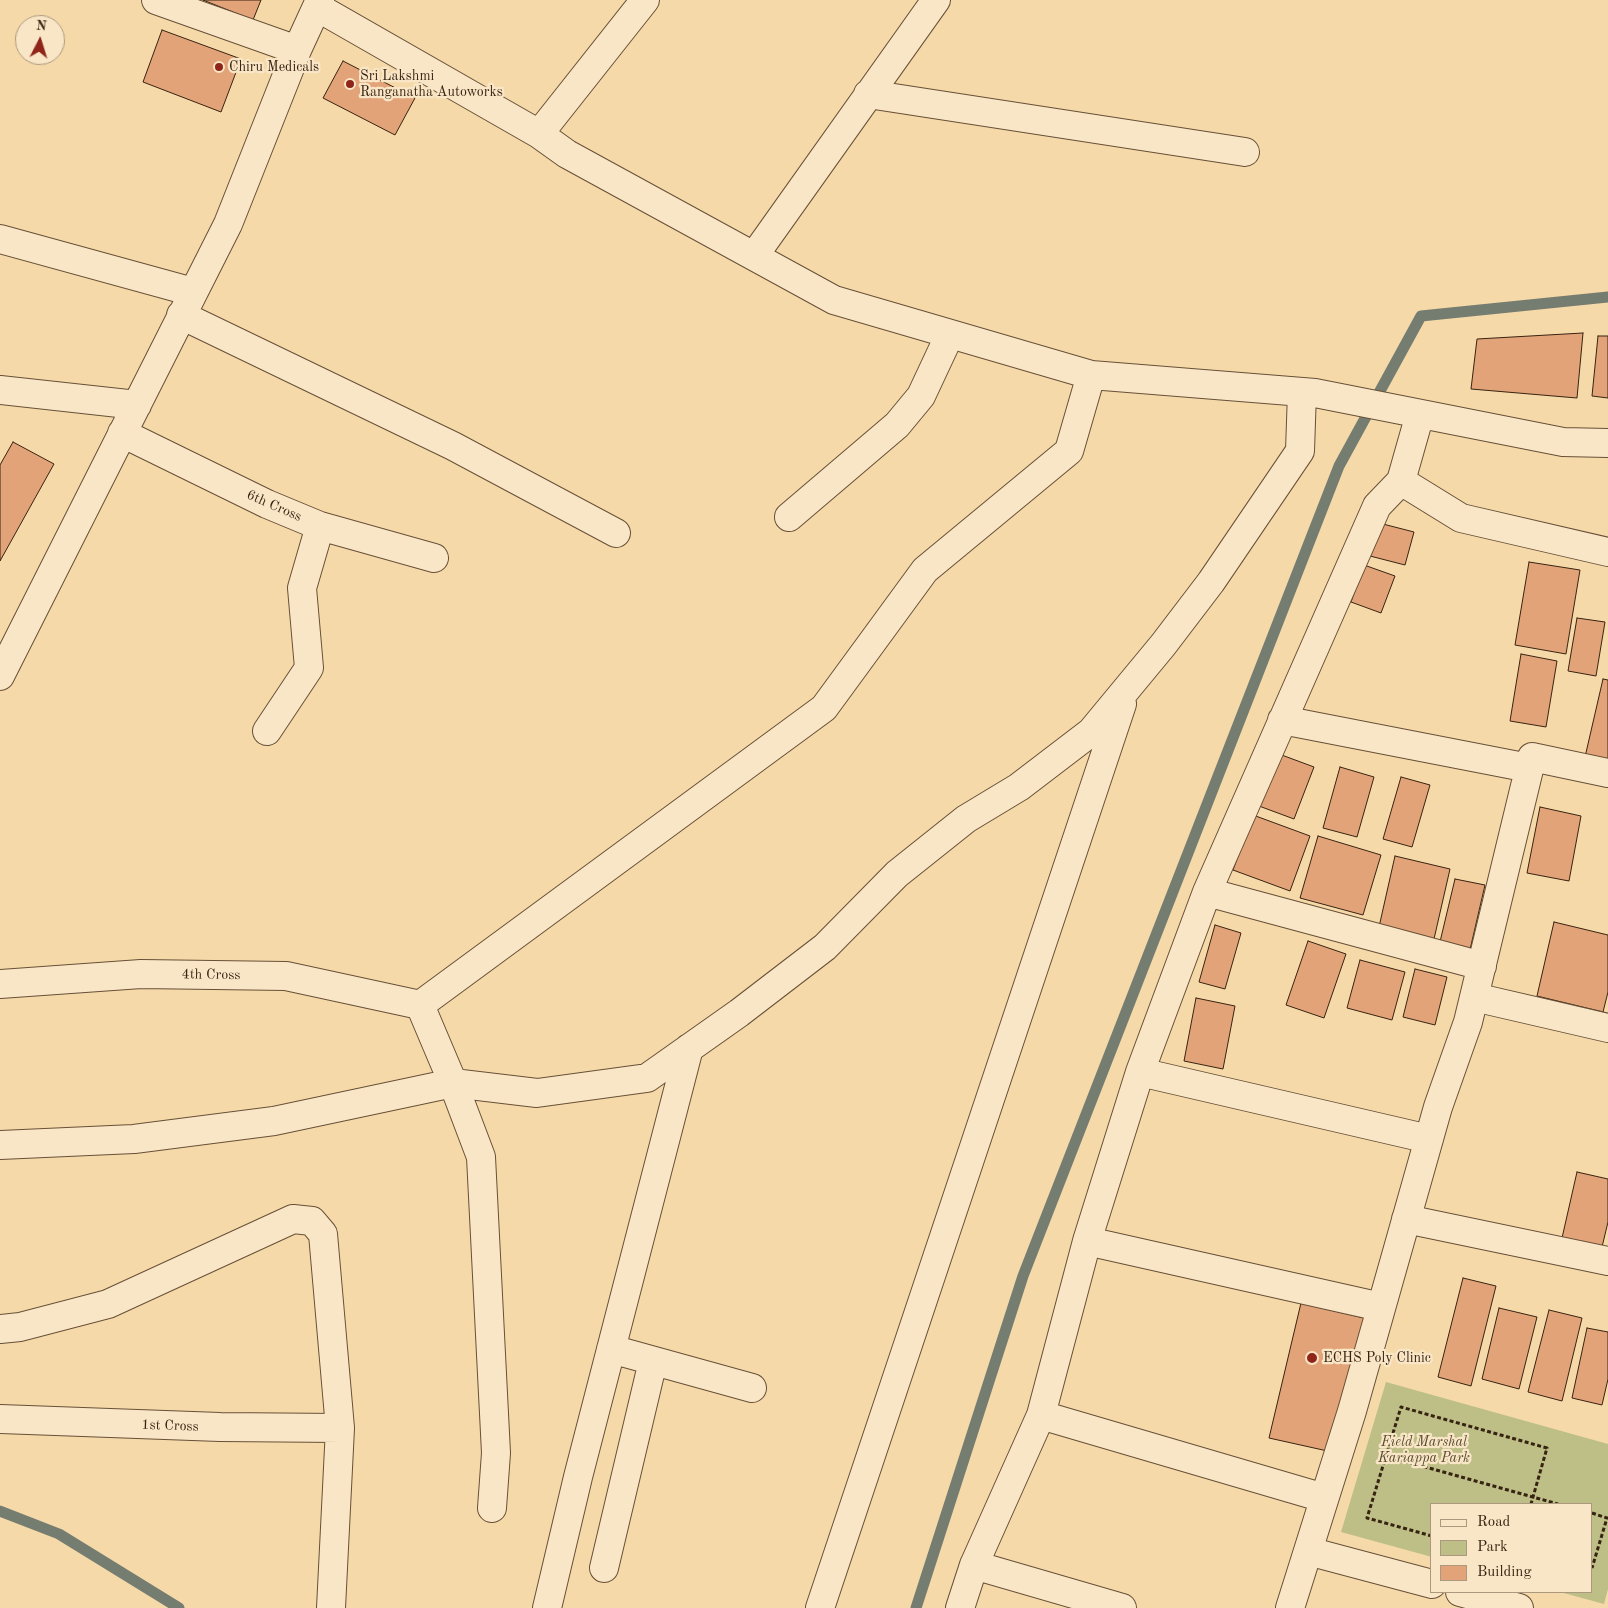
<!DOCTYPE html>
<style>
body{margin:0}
#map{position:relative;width:1608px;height:1608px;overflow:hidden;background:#f6d9a9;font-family:"Old Standard TT",serif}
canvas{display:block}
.legend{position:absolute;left:1430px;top:1503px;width:162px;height:90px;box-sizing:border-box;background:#f9e6c7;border:1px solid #ab987e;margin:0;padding:6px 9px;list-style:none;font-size:15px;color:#372311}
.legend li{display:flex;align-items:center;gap:10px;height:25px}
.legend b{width:25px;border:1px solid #ab987e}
.north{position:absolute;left:15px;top:15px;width:50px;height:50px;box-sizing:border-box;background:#f9e6c7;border:1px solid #ab987e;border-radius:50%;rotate:5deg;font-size:14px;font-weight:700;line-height:20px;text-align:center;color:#372311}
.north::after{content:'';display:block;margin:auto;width:18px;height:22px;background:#8f2418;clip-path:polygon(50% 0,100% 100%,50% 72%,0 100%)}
</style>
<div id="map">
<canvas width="1608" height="1608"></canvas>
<ul class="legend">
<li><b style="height:6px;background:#f9e6c7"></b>Road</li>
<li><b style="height:14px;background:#bdbf87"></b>Park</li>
<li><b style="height:14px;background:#e2a378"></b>Building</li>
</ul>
<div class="north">N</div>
</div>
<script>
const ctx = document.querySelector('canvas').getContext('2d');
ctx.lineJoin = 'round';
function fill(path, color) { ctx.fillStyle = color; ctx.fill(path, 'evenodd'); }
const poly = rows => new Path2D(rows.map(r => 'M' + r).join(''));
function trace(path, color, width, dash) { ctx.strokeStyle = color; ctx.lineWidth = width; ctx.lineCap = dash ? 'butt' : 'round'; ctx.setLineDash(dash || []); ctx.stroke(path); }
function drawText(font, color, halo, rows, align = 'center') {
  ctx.font = font + ' "Old Standard TT",serif'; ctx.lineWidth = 4.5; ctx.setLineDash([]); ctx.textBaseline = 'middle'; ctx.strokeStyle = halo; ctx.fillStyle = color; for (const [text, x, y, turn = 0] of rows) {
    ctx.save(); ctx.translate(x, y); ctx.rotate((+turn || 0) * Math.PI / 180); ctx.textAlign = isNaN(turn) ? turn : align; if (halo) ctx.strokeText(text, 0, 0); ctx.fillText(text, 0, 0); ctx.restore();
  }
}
fill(poly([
 [1386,1382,1608,1444,1608,1589,1604,1604,1560,1592,1592,1592,1592,1504,1432,1504,1432,1557,1341,1532]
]), '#bdbf87');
trace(poly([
 [0,1511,59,1534,179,1608],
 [916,1608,1023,1276,1339,466,1421,316,1608,297]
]), '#757d70', 11);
const building = poly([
 [203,0,261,0,253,20,203,0],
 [162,30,241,59,221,112,143,82,162,30],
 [343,61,415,98,395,135,323,98,343,61],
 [1583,333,1577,398,1471,389,1477,339,1583,333],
 [1598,336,1608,336,1608,398,1592,396,1598,336],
 [13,442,54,464,0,561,0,465,13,442],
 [1379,523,1414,532,1405,565,1370,556,1379,523],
 [1529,562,1580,570,1566,654,1515,645,1529,562],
 [1364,565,1395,576,1381,613,1351,602,1364,565],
 [1577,618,1605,622,1596,676,1568,671,1577,618],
 [1521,654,1557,661,1546,727,1510,721,1521,654],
 [1603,679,1608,680,1608,763,1585,757,1603,679],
 [1279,754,1314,767,1294,819,1259,806,1279,754],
 [1340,767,1374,777,1357,837,1323,828,1340,767],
 [1401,777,1430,785,1412,847,1383,839,1401,777],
 [1540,807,1581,816,1569,881,1527,873,1540,807],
 [1253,815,1310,836,1290,891,1233,870,1253,815],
 [1318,836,1381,855,1363,915,1300,898,1318,836],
 [1395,856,1450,869,1434,939,1379,927,1395,856],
 [1455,879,1485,885,1469,954,1439,946,1455,879],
 [1554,922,1608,935,1608,992,1603,1012,1537,996,1554,922],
 [1215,925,1241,933,1225,989,1199,982,1215,925],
 [1308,941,1346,954,1324,1018,1286,1005,1308,941],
 [1360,960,1405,972,1392,1020,1347,1008,1360,960],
 [1415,969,1447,977,1435,1025,1403,1017,1415,969],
 [1196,998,1235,1006,1223,1069,1184,1061,1196,998],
 [1577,1172,1608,1179,1608,1222,1602,1247,1562,1238,1577,1172],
 [1463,1278,1496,1286,1471,1386,1438,1377,1463,1278],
 [1301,1303,1364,1318,1332,1452,1269,1438,1301,1303],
 [1499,1308,1537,1317,1519,1389,1482,1379,1499,1308],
 [1549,1310,1582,1318,1562,1401,1528,1392,1549,1310],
 [1587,1328,1608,1332,1608,1379,1602,1405,1572,1398,1587,1328]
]);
fill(building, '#e2a378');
trace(building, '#372311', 1);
const minor = poly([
 [156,0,297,50],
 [317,7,539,134,567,154,834,300,1091,375,1315,393,1563,442,1608,443],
 [868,94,1245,152],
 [539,134,645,0],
 [0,239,193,292],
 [754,256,936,0],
 [181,315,453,446,616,533],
 [0,390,137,405],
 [122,433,267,504,320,526,434,558],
 [1401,481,1461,518,1608,552],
 [789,517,897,425,921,396,950,334],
 [0,676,228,224,297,50,320,0],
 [1282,720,1529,768],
 [267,731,309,668,302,588,320,526],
 [1207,892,1482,966],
 [0,984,141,974,286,976,420,1005],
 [1474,997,1608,1028],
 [420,1005,824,708,925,570,1069,451,1091,375],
 [420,1005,453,1083,481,1157,496,1453,492,1508],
 [1140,1072,1429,1139],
 [0,1145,134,1139,274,1121,453,1083,537,1093,647,1078,739,1013,825,947,897,874,966,819,1019,787,1091,732,1163,645,1211,582,1300,451,1302,392],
 [1406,1219,1608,1261],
 [1087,1241,1381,1307],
 [0,1329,20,1327,108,1304,293,1219,312,1221,323,1234,340,1428,331,1608],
 [611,1349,752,1388],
 [1041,1415,1324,1498],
 [0,1419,220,1427,340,1428],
 [1308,1551,1432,1584],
 [974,1565,1122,1608],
 [604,1568,653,1361],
 [1460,1592,1519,1608],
 [547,1608,578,1477,689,1048],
 [820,1608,1122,704],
 [960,1608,974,1565,1041,1415,1087,1241,1140,1072,1207,892,1377,506,1401,481,1420,414],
 [1290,1608,1352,1411,1438,1107,1468,1022,1532,757,1608,773]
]);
trace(minor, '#675037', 30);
trace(poly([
 [1386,1456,1558,1504],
 [1592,1513,1607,1518,1592,1568],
 [1432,1536,1367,1518,1401,1407,1547,1448,1531,1504]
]), '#372311', 3, [4, 2.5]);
trace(minor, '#f9e6c7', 28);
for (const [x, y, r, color] of [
 [219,67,5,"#8f2418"],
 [350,84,5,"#8f2418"],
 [1312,1358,6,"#8f2418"]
]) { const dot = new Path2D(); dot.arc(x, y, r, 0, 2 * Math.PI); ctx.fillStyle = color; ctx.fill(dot); trace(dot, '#f9e6c7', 2); }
drawText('14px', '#372311', '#f9e6c7', [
 ["Chiru Medicals",229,67],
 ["Sri Lakshmi",360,76],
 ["Ranganatha Autoworks",360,92],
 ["ECHS Poly Clinic",1323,1358]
], 'left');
drawText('14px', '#372311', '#f9e6c7', [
 ["6th Cross",274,506,24],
 ["4th Cross",211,975,1],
 ["1st Cross",170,1426,2]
]);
drawText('italic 14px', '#584a2e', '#f9e6c7', [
 ["Field Marshal",1424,1442],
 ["Kariappa Park",1424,1458]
]);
</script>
